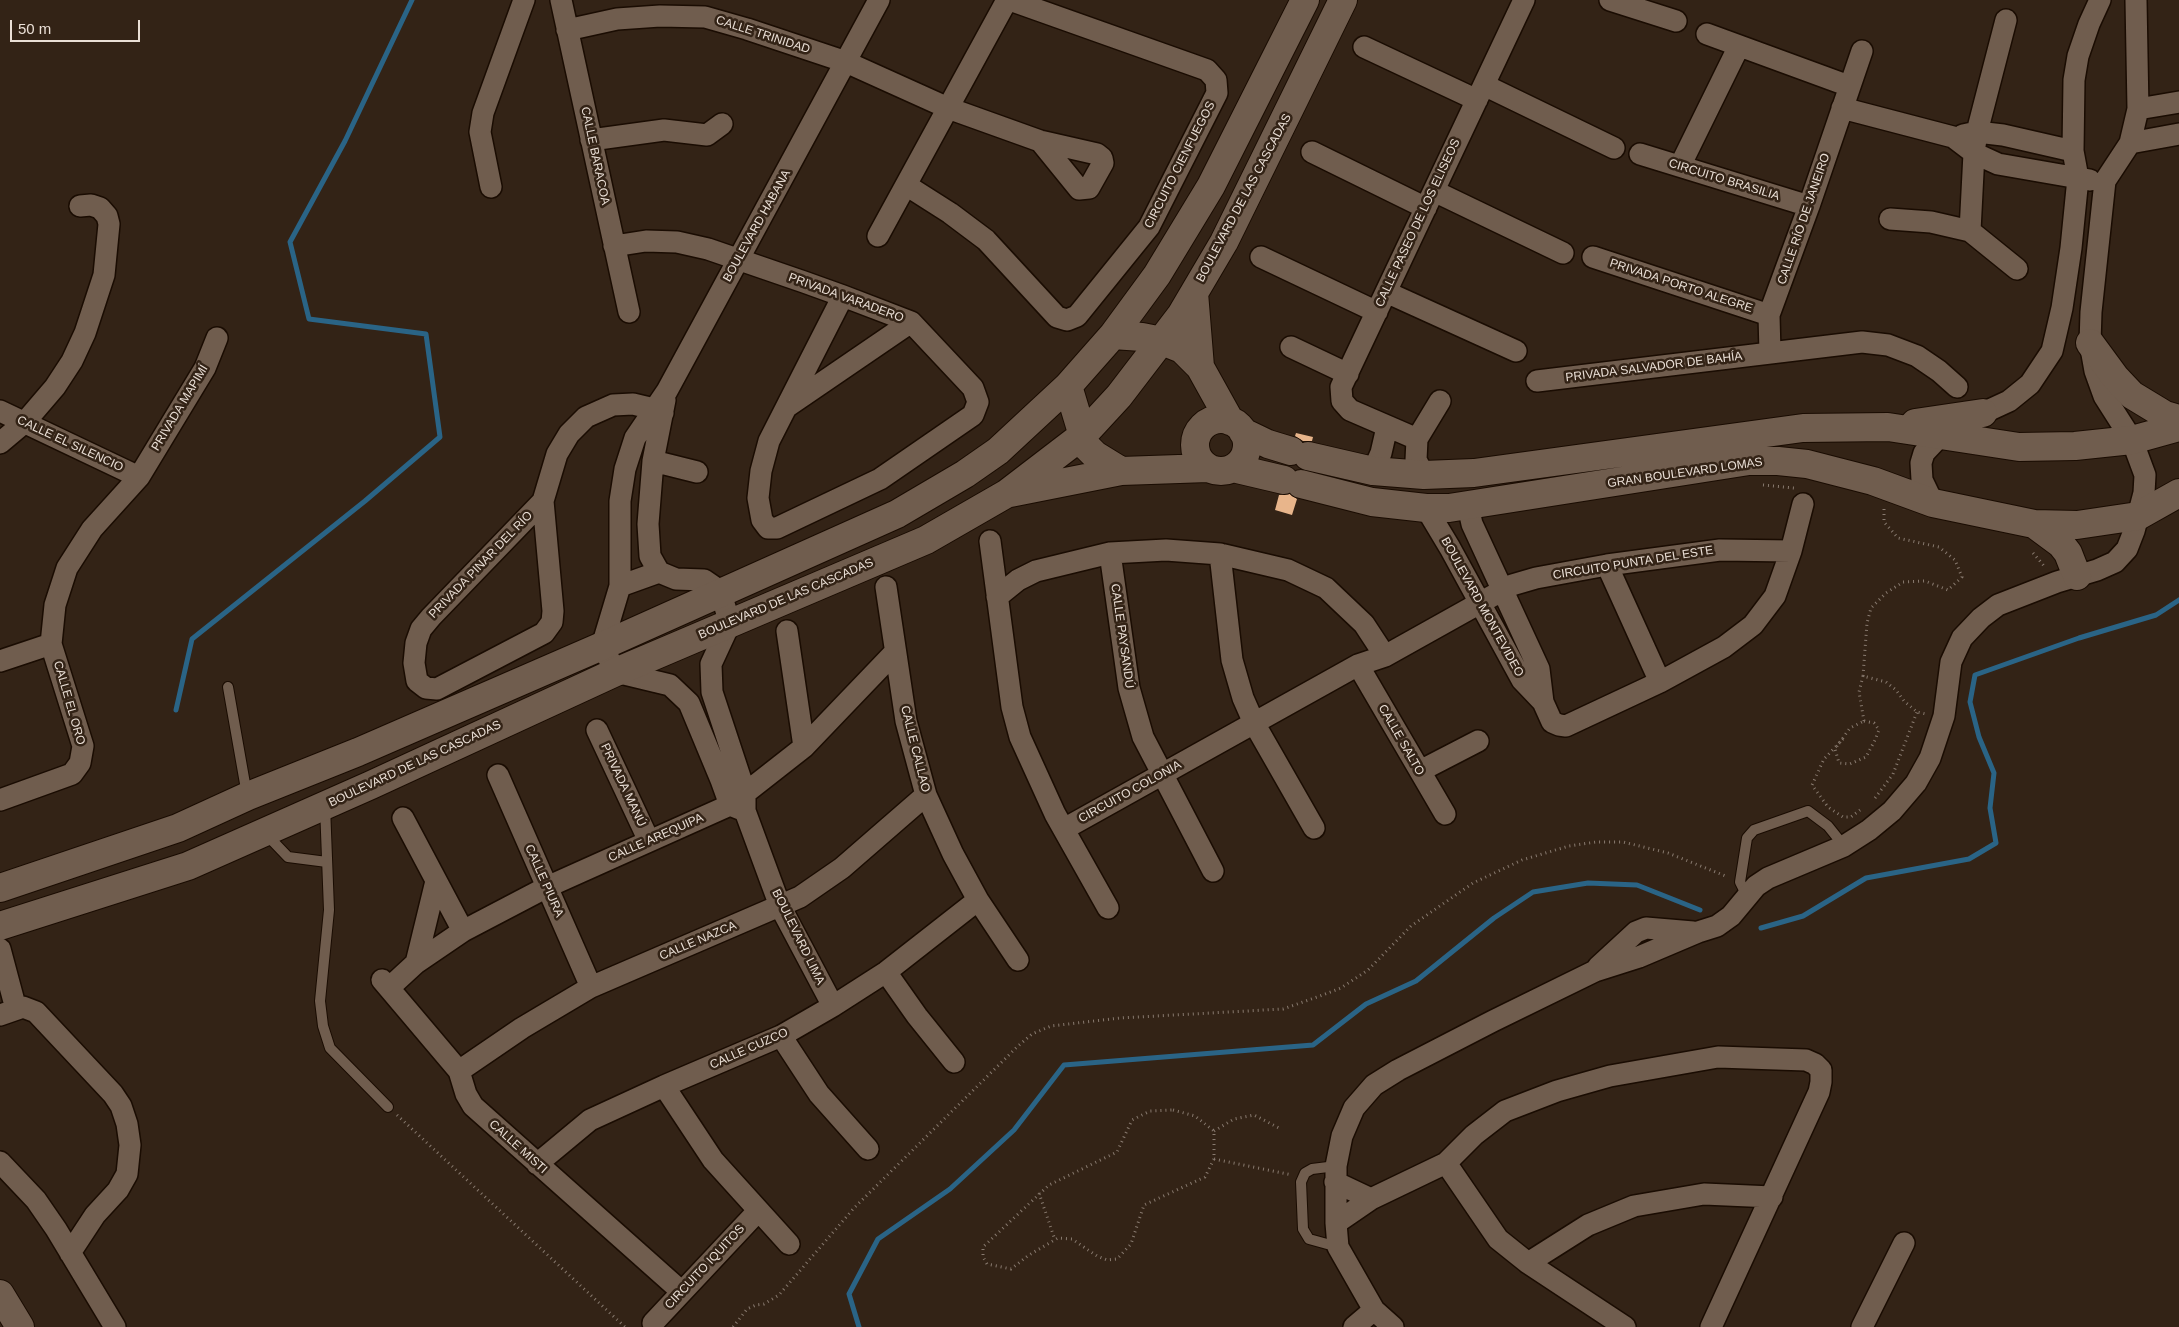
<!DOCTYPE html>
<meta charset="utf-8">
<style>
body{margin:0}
#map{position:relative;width:2179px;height:1327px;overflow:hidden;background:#332316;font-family:Arial,sans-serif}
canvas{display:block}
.scale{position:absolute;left:10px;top:20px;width:130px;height:22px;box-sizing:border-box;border:2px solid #eadfd6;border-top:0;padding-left:6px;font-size:15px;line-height:18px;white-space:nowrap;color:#eadfd6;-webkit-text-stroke:4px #332316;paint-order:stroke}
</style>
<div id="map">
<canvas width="2179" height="1327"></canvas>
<div class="scale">50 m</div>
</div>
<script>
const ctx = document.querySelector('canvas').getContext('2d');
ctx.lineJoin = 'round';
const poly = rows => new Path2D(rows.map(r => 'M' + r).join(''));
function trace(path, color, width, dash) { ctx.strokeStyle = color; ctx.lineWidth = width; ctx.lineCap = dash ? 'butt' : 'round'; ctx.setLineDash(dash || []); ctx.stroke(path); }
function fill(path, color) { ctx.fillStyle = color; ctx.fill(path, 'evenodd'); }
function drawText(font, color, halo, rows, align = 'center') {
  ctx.font = font + ' Arial,sans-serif'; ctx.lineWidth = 5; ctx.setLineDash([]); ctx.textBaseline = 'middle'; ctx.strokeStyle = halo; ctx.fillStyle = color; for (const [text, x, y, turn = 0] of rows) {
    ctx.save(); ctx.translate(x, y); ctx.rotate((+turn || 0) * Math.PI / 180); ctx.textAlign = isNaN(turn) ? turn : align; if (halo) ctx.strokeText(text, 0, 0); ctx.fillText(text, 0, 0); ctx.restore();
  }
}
trace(poly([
 [176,710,192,639,365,501,440,437,426,334,309,319,290,242,345,141,412,0],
 [1761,928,1803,916,1866,878,1969,859,1996,843,1990,808,1994,773,1979,737,1970,702,1975,675,2079,638,2156,615,2179,600],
 [859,1327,849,1294,878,1239,950,1189,1014,1130,1064,1065,1313,1045,1366,1004,1416,981,1494,918,1533,892,1588,883,1637,885,1700,910]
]), '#2a6486', 5);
fill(poly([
 [1296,433,1313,437,1312,441,1303,441,1295,436],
 [1290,494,1297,499,1292,515,1275,510,1279,495]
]), '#e8b58b');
const lane = poly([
 [228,687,247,795],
 [325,806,329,910,320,1001,323,1026,330,1048,388,1107],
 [266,834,288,857,327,862],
 [1747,896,1740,882,1747,838,1754,830,1808,811,1828,826,1844,846],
 [1336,1166,1312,1169,1305,1173,1301,1182,1303,1229,1309,1239,1338,1247]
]);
const street = poly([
 [561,0,629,312],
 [1610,0,1676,21],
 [567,30,617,19,660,16,705,17,747,29,846,62,948,108,1040,141,1097,154,1102,158,1103,163,1089,188,1079,189,1040,141],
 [1707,34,1849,86],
 [1364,47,1477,100],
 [1484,85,1614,148],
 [1842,108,1953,137,1974,153,1998,164,2090,180],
 [2138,109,2179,102],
 [1963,135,1977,132,2003,135,2073,151],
 [591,140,664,130,707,135,722,124],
 [2130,143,2179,134],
 [1312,152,1426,208],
 [1640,154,1809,206],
 [1680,166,1739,46],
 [906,185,950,213,986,240,1057,317,1067,320,1077,316,1149,227,1217,93,1216,80,1207,70,1010,0],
 [491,187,480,132,483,113,524,0],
 [1434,191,1563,253],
 [1890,219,1931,222,1970,231,2017,269],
 [1970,231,1974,153,1977,132,2006,20],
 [878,236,1007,0],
 [614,246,646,241,677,242,708,249,804,282,843,296,911,322,973,388,978,402,973,415,880,479,777,528,768,528,762,520,758,498,761,471,769,441,843,296],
 [1261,257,1377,312],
 [1593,257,1769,315],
 [1386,292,1516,351],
 [1291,347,1348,374],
 [1770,353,1769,315,1809,206,1862,51],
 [1537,381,1862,342,1888,345,1917,356,1939,371,1957,387],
 [665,400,653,461,648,524,650,556,659,572,676,579,704,580,720,591,730,623,711,664,712,692,745,792,745,811,780,906,833,1006],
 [788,406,911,322],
 [0,411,139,477],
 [1417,439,1350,410,1342,401,1341,387,1524,0],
 [0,443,25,422,55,387,72,361,85,333,104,275,109,224,107,216,100,208,91,205,80,206],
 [653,461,697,472],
 [1373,471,1381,453,1387,427],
 [1424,475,1416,460,1417,439,1440,401],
 [543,501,431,617,421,629,416,643,414,663,417,681,426,688,437,689,544,633,552,622,553,611,543,501,557,454,569,434,586,417,613,405,633,404,654,409,663,413],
 [1933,503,1922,480,1921,463,1924,453,1941,435,1983,413,2009,401,2030,384,2052,351,2062,308,2071,248,2078,178,2073,151,2074,80,2078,56,2089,24,2100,0],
 [1468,506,1472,524,1539,669,1543,702],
 [1426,508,1450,548,1522,680,1543,702,1552,722,1559,725,1566,726,1660,682,1724,647,1753,625,1775,596,1791,551,1803,504],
 [990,541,1012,707,1020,737,1055,814,1108,908],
 [1110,553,1129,688,1143,737,1213,871],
 [1220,554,1232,660,1243,698,1254,723,1314,828],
 [1607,565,1660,682],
 [620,586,659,572],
 [886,587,906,721,926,795,953,854,978,900,1018,960],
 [997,597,1018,580,1036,571,1110,553,1166,550,1220,554,1288,570,1326,588,1364,624,1385,656],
 [787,631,804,747],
 [0,661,51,644],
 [1358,665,1445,814],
 [597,730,649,841],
 [1420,771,1478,741],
 [498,775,591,987],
 [0,800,72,774,80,763,83,746,51,644,55,605,67,568,92,529,139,477,205,368,217,338],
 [745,811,730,805,721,780,689,703,670,685,616,672,602,646,620,586,620,501,625,469,635,438,667,391,879,0],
 [403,818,463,931],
 [1064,829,1358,665,1385,656,1512,585,1536,578,1607,565,1720,550,1791,551],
 [0,949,16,1009],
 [416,963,436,881],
 [1598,967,1636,932,1646,928,1693,932],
 [886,972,917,1016,954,1062],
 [382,980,459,1071,466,1094,473,1106,682,1292],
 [390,987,416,963,463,931,547,887,730,805,804,747,895,652],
 [0,1015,23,1007,36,1012,113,1094,121,1106,127,1124,130,1145,127,1174,118,1190,95,1215,70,1253],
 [781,1036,819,1094,868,1149],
 [459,1071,522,1028,591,987,800,897,842,868,926,795],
 [664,1086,713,1160,789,1244],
 [0,1162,36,1200,56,1229,115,1327],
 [1446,1163,1498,1239,1528,1263,1625,1327],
 [537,1164,590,1120,664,1086,781,1036,833,1006,886,972,978,900],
 [1335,1182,1371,1199,1446,1163,1474,1135,1505,1111,1557,1091,1610,1076,1718,1057,1806,1060,1815,1064,1821,1070,1821,1082,1819,1092,1711,1327],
 [1336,1223,1371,1199],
 [1528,1263,1588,1225,1634,1206,1704,1194,1772,1197],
 [653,1323,758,1211],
 [1354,1327,1374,1310],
 [1393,1327,1374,1310,1338,1247,1336,1223,1336,1166,1342,1136,1354,1108,1374,1085,1398,1070,1493,1021,1595,971,1639,957,1698,932,1717,926,1731,916,1756,886,1768,878,1844,846,1869,830,1892,811,1916,783,1930,758,1944,716,1951,662,1962,638,1981,618,1998,605,2057,582,2097,570,2115,562,2127,549,2134,531,2144,493,2145,475,2132,440,2104,396,2095,371,2090,343,2091,312,2105,181,2130,143,2138,109,2136,0],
 [1862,1327,1904,1243]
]);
const secondary = poly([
 [1194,293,1200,367],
 [1113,335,1142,337,1162,341,1182,349,1200,367,1230,421],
 [2090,343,2115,377,2132,395,2165,415,2179,419],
 [1068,386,1086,446,1095,455,1121,471,1208,468],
 '1195 445a26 26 0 1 1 52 0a26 26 0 1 1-52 0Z',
 [1915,423,1983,413],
 [1243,432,1268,444,1291,451],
 [1308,456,1373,471,1424,475,1474,473,1803,428,1888,427,2019,447,2075,446,2132,440,2179,427],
 [1233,468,1284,480],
 [1301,484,1372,502,1426,508,1449,508,1749,461,1778,461,1807,464,1873,481,1933,503,2034,524,2077,525,2138,516,2179,493],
 [1010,493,1121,471],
 [2034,524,2061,544,2068,553,2077,576],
 [0,888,178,828,248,796,358,752,602,646,897,514,965,474,998,451,1068,386,1113,335,1157,275,1211,186,1305,0],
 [0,926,188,866,371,785,616,672,926,540,1006,494,1083,435,1119,396,1181,315,1224,242,1343,0],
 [0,1294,20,1327]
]);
trace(lane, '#1a0c02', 12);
trace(street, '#1a0c02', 24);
trace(secondary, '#1a0c02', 30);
trace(poly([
 [1763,485,1794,488],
 [1884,509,1884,522,1898,538,1939,547,1955,560,1962,577,1948,590,1925,581,1903,582,1886,593,1871,608,1867,623,1863,676,1886,682,1896,690,1904,701,1917,712,1926,714],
 [2033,553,2045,567],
 [1863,676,1859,692,1864,721],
 [1864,721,1874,723,1879,730,1875,740,1866,757,1850,764,1839,763,1835,749,1850,728,1864,721],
 [1843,739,1824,759,1812,785,1828,807,1843,817,1851,817,1860,810],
 [1875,798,1893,774,1917,712],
 [1173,1110,1195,1116,1214,1131,1214,1159,1205,1177,1144,1205,1131,1244,1117,1259,1107,1260,1097,1256,1072,1239,1058,1238,1029,1255,1011,1269,987,1264,983,1257,983,1247,1049,1185,1117,1152,1132,1120,1150,1111,1173,1110],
 [397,1115,625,1327],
 [1214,1131,1234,1119,1254,1115,1279,1128],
 [1214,1159,1292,1175],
 [1039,1193,1055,1240],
 [733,1327,747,1309,756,1305,764,1304,779,1295,854,1208,1017,1047,1032,1034,1051,1026,1120,1018,1283,1009,1320,996,1341,988,1368,970,1411,926,1473,883,1522,860,1569,846,1596,842,1623,842,1668,853,1728,877]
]), '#887a6f', 3, [1, 4]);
trace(lane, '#705d4e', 10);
trace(street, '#705d4e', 21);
trace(secondary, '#705d4e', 28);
drawText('12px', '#eadfd6', '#332316', [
 ["CALLE TRINIDAD",763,35,18],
 ["CALLE BARACOA",595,156,78],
 ["CIRCUITO CIENFUEGOS",1180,165,-63],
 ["CIRCUITO BRASILIA",1724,180,17],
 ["BOULEVARD DE LAS CASCADAS",1244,198,-62],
 ["CALLE RÍO DE JANEIRO",1804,219,-71],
 ["CALLE PASEO DE LOS ELISEOS",1418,223,-65],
 ["BOULEVARD HABANA",757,226,-61],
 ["PRIVADA PORTO ALEGRE",1681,286,18],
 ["PRIVADA VARADERO",846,298,20],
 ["PRIVADA SALVADOR DE BAHÍA",1654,367,-7],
 ["PRIVADA MAPIMÍ",180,408,-59],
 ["CALLE EL SILENCIO",70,444,25],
 ["GRAN BOULEVARD LOMAS",1685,473,-8],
 ["CIRCUITO PUNTA DEL ESTE",1633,563,-9],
 ["PRIVADA PINAR DEL RÍO",481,565,-46],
 ["BOULEVARD DE LAS CASCADAS",786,599,-23],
 ["BOULEVARD MONTEVIDEO",1482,607,61],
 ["CALLE PAYSANDÚ",1122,636,82],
 ["CALLE EL ORO",69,703,74],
 ["CALLE SALTO",1401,740,60],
 ["CALLE CALLAO",915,749,76],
 ["BOULEVARD DE LAS CASCADAS",415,764,-25],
 ["PRIVADA MANÚ",623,785,65],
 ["CIRCUITO COLONIA",1130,792,-29],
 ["CALLE AREQUIPA",656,838,-24],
 ["CALLE PIURA",544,881,66],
 ["BOULEVARD LIMA",798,937,64],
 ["CALLE NAZCA",698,941,-23],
 ["CALLE CUZCO",749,1049,-24],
 ["CALLE MISTI",518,1147,42],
 ["CIRCUITO IQUITOS",705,1267,-47]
]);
</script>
